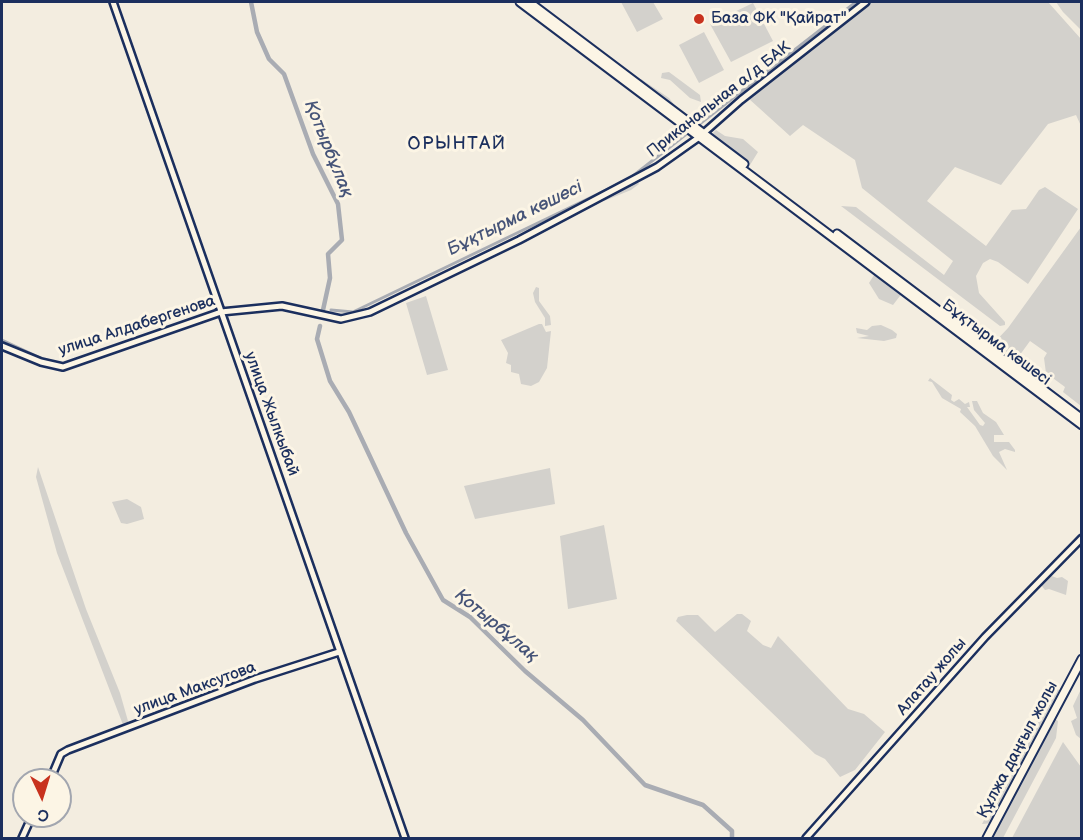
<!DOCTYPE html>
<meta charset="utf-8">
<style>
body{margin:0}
#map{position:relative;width:1083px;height:840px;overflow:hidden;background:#f3ede0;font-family:"Balsamiq Sans",sans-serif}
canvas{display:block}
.frame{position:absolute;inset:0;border:3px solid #1b2f5e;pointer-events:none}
.north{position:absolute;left:12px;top:768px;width:60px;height:60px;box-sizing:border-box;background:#fcf5e5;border:2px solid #a2a6af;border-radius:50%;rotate:176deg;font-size:16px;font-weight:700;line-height:24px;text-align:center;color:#1b2f5e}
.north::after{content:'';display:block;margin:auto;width:21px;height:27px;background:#c8321e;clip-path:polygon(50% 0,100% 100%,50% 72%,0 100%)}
</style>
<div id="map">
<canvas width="1083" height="840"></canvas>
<div class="frame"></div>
<div class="north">С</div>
</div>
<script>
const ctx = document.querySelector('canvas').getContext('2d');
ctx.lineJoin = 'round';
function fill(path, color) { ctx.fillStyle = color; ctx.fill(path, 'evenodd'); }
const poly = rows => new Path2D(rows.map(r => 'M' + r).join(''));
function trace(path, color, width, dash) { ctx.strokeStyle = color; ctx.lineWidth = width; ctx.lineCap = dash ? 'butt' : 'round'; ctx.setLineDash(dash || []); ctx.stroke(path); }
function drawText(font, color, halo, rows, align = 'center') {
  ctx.font = font + ' "Balsamiq Sans",sans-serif'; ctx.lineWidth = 6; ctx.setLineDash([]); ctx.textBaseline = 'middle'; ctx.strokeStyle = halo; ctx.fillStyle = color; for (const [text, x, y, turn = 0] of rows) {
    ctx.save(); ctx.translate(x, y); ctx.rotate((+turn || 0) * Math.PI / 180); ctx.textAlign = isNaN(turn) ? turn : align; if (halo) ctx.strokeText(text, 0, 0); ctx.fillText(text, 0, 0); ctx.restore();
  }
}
fill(poly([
 [621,2,653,2,663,19,637,32],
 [872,2,1048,2,1081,39,1081,126,1076,115,1048,124,1001,185,955,167,927,201,986,246,1012,210,1026,209,1039,190,1045,187,1078,209,1028,284,998,262,990,259,983,263,976,276,979,293,1005,322,1005,325,1000,326,841,206,856,207,944,275,953,261,862,188,855,160,803,125,790,136,748,98],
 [1056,2,1081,2,1081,30,1063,12],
 [753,3,773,41,731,62,710,24,729,18,728,15],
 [704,32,724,70,699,83,679,45],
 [669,72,700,95,701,102,690,98,670,80,661,78,662,73],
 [641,79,669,98,682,114,640,82],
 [716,130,725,136,743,139,758,152,750,165,712,134],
 [637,181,639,184,631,190,604,201,606,198],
 [1081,227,1081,406,1063,392,1065,387,1046,373,1044,358,1047,353,1030,341,1014,363,991,346,1008,328],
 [876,272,903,292,893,305,879,299,869,283],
 [536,287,539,288,539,301,550,316,551,325,545,326,545,318,535,302,533,293],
 [426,296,448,370,427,375,406,303],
 [539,324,542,324,546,332,551,331,547,368,539,382,531,386,521,384,519,374,511,372,511,365,506,363,508,353,501,340],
 [881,325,892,330,897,334,896,338,884,341,857,338,869,336,857,333,856,328,867,330,872,326],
 [930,378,952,395,951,400,954,402,959,399,965,404,969,402,970,407,967,407,980,425,983,426,985,423,974,410,972,401,977,401,983,413,996,422,1004,435,994,435,994,442,1009,442,1015,450,1015,452,1005,449,999,452,1007,470,993,456,975,426,960,412,961,409,942,398,932,382,928,381],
 [38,467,86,609,120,693,130,728,125,730,57,553,36,477],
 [550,468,555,504,475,519,464,486],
 [127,499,141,507,144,519,127,524,121,523,112,502],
 [604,525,617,599,568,609,560,536],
 [1049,575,1057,578,1062,577,1068,581,1066,595,1049,589,1045,590,1041,585],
 [737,614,742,614,751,621,747,631,763,645,771,648,778,636,848,709,864,714,885,732,855,770,840,777,825,759,815,754,676,621,678,617,687,615,698,615,715,632],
 [1054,687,1062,692,993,823,982,824],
 [1081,689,1081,739,1076,735,1071,721,1077,718,1073,706],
 [1053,718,1058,721,1056,738,1003,838,990,838],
 [1063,742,1081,767,1081,838,1012,838]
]), '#d3d1cc');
trace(poly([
 [697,126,856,2],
 [331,310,353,312,629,179,689,132],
 [2,340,49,362]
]), '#a9acb3', 3);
trace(poly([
 [251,2,257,32,269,59,284,74,313,154,338,204,342,240,328,254,330,278,323,310],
 [320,326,317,339,330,381,349,412,406,533,443,600,470,617,525,671,583,720,645,785,703,805,732,831,732,838]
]), '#a9acb3', 4.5);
const secondary = poly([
 [113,2,405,838],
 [2,346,41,362,63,367,221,312,282,306,341,319,370,312,519,240,657,167,698,138,741,100,866,2],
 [50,780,61,754,68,750,255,679,339,652],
 [22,838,32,816],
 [806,838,985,637,1082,538]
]);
const primary = poly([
 [520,2,1082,425],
 [529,2,744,164],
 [837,234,1082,419],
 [987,838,1082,659]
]);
trace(secondary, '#1b2f5e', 10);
trace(primary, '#1b2f5e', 11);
trace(secondary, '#fcf5e5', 5);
trace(primary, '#fcf5e5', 7);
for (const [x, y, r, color] of [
 [699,19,6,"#c8321e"]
]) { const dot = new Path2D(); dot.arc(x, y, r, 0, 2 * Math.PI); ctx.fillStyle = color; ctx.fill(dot); trace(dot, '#fcf5e5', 2); }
drawText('16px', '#1b2f5e', '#fcf5e5', [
 ["База ФК \"Қайрат\"",711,19]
], 'left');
drawText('16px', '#1b2f5e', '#fcf5e5', [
 ["Приканальная а/д БАК",719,100,-38],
 ["улица Алдабергенова",137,326,-18],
 ["Бұқтырма көшесі",996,343,37],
 ["улица Жылкыбай",271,414,70],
 ["Алатау жолы",932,677,-49],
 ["улица Максутова",195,689,-20],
 ["Құлжа даңғыл жолы",1018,750,-62]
]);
ctx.letterSpacing = '1.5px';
drawText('18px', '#1b2f5e', '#fcf5e5', [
 ["ОРЫНТАЙ",457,144]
]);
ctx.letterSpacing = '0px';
drawText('italic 18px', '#465478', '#fcf5e5', [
 ["Қотырбұлақ",328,149,68],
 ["Бұқтырма көшесі",515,219,-26],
 ["Қотырбұлақ",496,626,40]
]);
</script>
